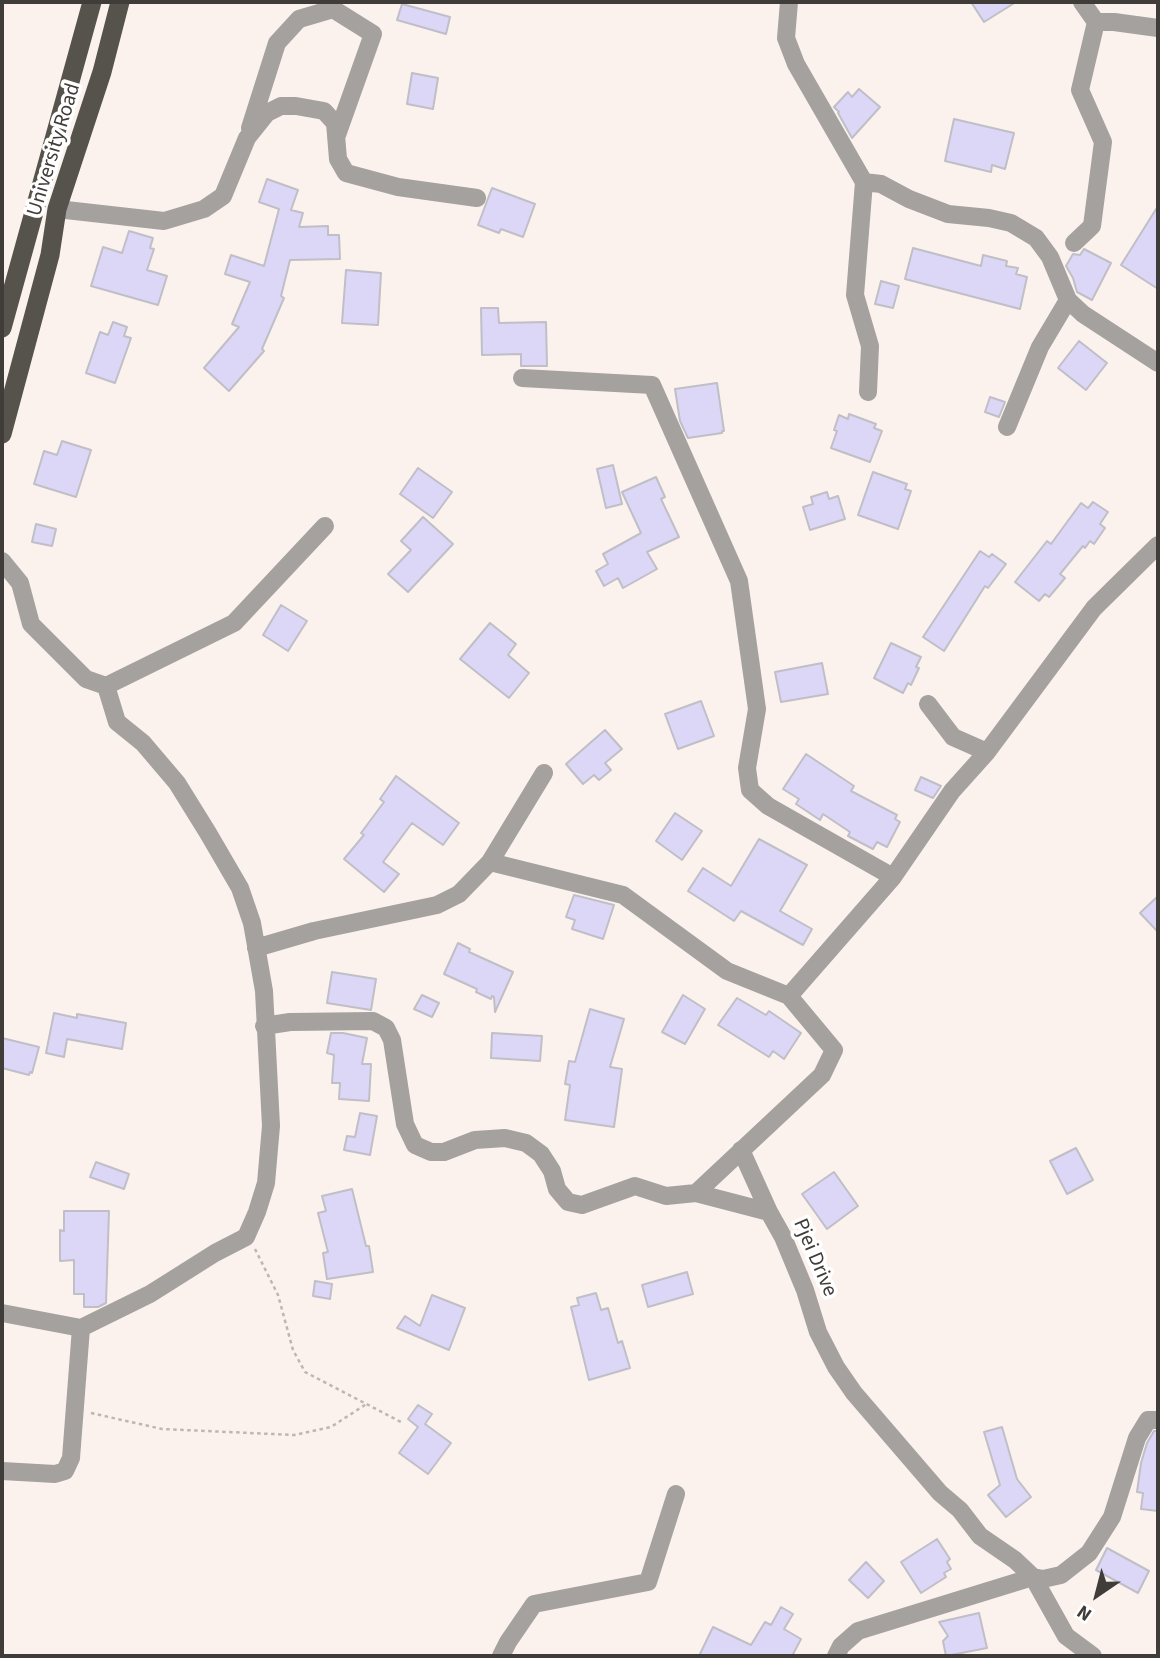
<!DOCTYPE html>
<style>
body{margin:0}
#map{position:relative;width:1160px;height:1658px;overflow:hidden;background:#fbf2ee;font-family:"Source Sans 3",sans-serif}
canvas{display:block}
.frame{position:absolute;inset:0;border:4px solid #3f3c3a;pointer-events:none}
.north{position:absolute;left:1062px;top:1560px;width:70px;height:70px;-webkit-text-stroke:5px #fff;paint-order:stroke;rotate:215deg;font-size:19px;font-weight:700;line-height:28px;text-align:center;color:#3f3c3a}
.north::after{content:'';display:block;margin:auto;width:24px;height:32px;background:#3f3c3a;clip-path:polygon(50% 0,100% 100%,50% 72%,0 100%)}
</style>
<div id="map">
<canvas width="1160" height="1658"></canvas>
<div class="frame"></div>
<div class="north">N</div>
</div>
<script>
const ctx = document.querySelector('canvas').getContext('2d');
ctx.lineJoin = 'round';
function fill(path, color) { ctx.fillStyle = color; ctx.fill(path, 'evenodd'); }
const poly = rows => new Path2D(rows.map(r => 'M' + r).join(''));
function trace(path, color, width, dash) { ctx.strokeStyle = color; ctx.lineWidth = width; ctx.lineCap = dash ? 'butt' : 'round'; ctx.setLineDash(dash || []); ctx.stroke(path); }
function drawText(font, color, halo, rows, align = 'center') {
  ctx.font = font + ' "Source Sans 3",sans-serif'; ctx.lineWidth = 7; ctx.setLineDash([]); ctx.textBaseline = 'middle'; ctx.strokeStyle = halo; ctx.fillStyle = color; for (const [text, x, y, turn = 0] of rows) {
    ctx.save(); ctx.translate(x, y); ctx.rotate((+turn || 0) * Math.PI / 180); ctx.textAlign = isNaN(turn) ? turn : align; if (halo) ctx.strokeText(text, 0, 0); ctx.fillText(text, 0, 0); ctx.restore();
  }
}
const building = poly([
 [971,2,1016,2,984,22,971,2],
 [402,4,450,17,446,34,397,20,402,4],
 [412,73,438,78,433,109,407,104,412,73],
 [859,89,880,107,852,138,838,113,839,112,834,107,848,92,852,97,859,89],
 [954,119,1014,133,1005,169,992,165,991,172,945,161,954,119],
 [267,179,298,190,291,210,303,213,299,227,328,226,328,235,339,235,340,259,290,260,281,296,284,298,262,349,264,351,229,391,204,368,239,327,232,324,250,282,225,274,231,255,264,266,279,209,259,202,267,179],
 [492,188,535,204,523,237,501,229,499,233,478,225,492,188],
 [1158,206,1158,289,1121,265,1158,206],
 [129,231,153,238,150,248,154,249,147,270,167,276,158,305,91,286,103,247,122,253,129,231],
 [913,248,981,266,983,255,1007,261,1006,266,1018,268,1016,274,1027,277,1020,309,905,279,913,248],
 [1084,249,1111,263,1092,300,1077,292,1073,278,1066,266,1073,254,1080,255,1084,249],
 [346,270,381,273,378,325,342,323,346,270],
 [881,281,899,286,893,308,875,304,881,281],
 [481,308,498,308,499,323,546,322,547,366,521,366,521,354,482,355,481,308],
 [113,322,127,327,124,336,131,338,115,383,86,373,100,332,108,335,113,322],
 [1079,341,1107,363,1086,390,1058,368,1079,341],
 [717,383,724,431,722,431,722,433,688,438,680,421,675,389,717,383],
 [990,397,1005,402,999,417,985,412,990,397],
 [849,414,876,424,874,428,882,431,870,462,831,448,837,431,834,430,839,415,848,419,849,414],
 [62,441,91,450,76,497,34,484,44,451,57,455,62,441],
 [613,465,622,504,606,508,597,469,613,465],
 [418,468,452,492,433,518,400,494,418,468],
 [873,472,907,484,905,489,911,491,898,529,858,515,873,472],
 [656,477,665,497,661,499,679,537,647,552,657,569,623,588,618,578,604,586,596,571,608,564,603,554,641,533,622,492,656,477],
 [827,492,829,499,838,496,845,519,810,530,803,507,813,504,811,497,827,492],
 [1093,502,1108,512,1100,524,1105,528,1094,544,1090,541,1085,548,1083,546,1060,574,1065,578,1049,597,1045,594,1039,601,1015,582,1047,541,1051,544,1081,503,1088,508,1093,502],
 [423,517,453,544,408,592,388,574,411,550,401,541,423,517],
 [36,524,56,529,52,546,32,542,36,524],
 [980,551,989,557,992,554,1006,564,988,588,985,586,944,651,923,637,980,551],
 [281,605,307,621,288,651,263,635,281,605],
 [490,623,516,644,508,655,529,673,509,698,460,659,490,623],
 [891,643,921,657,916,667,919,668,911,685,908,683,903,693,874,678,891,643],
 [822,663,828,694,781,702,775,672,822,663],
 [701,701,714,736,678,749,665,714,701,701],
 [605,730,622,749,605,763,611,770,599,780,594,775,583,784,566,764,605,730],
 [806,754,854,786,851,791,897,815,895,819,900,822,887,847,877,842,873,849,848,836,850,832,823,814,820,820,796,804,799,799,783,789,806,754],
 [396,776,459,823,443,845,412,823,383,862,399,874,384,892,344,859,364,835,361,833,384,802,380,799,396,776],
 [921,777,941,786,933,798,915,790,921,777],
 [675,813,702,831,682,860,656,841,675,813],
 [759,839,807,865,780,911,812,929,803,945,741,911,734,921,688,891,703,868,731,886,759,839],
 [574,895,614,905,603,939,572,929,575,920,566,917,574,895],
 [1158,896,1158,932,1140,913,1158,896],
 [458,943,470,949,469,952,513,972,495,1012,494,997,492,996,491,999,476,992,477,989,444,974,458,943],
 [332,972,376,979,371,1010,327,1003,332,972],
 [422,995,439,1003,432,1017,414,1009,422,995],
 [683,995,705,1009,685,1044,662,1032,683,995],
 [737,998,766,1015,769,1011,801,1033,784,1059,773,1051,769,1057,718,1025,737,998],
 [590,1009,624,1019,610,1067,622,1069,614,1127,565,1120,570,1085,565,1084,569,1061,575,1062,590,1009],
 [54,1013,77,1018,77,1014,126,1023,122,1049,67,1039,64,1057,46,1053,54,1013],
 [331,1033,343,1033,367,1038,362,1064,371,1064,369,1101,339,1099,340,1083,332,1083,334,1055,327,1053,331,1033],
 [492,1033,542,1036,540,1061,491,1058,492,1033],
 [2,1038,39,1047,32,1073,30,1072,29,1075,2,1068,2,1038],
 [360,1113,377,1116,370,1155,344,1150,347,1136,355,1137,360,1113],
 [1076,1148,1093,1180,1067,1194,1050,1161,1076,1148],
 [96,1162,129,1174,124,1189,90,1177,96,1162],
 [834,1172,858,1206,827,1229,802,1194,834,1172],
 [352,1189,366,1246,369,1246,373,1272,327,1279,323,1253,328,1252,318,1213,326,1211,322,1196,352,1189],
 [64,1211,109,1211,106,1303,98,1307,84,1307,84,1294,74,1294,74,1260,60,1261,60,1230,64,1231,64,1211],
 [687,1272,693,1294,648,1307,642,1285,687,1272],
 [315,1281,332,1284,330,1299,313,1296,315,1281],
 [596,1293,601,1310,608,1308,618,1343,622,1341,630,1368,589,1380,571,1307,579,1305,577,1298,596,1293],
 [432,1295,465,1308,449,1350,397,1328,405,1316,420,1326,432,1295],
 [418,1405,432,1414,425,1424,451,1443,428,1474,399,1453,418,1427,408,1419,418,1405],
 [1002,1427,1017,1479,1031,1497,1006,1517,988,1495,1000,1485,984,1432,1002,1427],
 [1154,1431,1158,1431,1158,1511,1141,1509,1143,1493,1137,1492,1141,1463,1147,1443,1154,1431],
 [937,1539,950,1559,947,1562,951,1569,944,1573,946,1577,921,1593,901,1562,937,1539],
 [1107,1548,1149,1571,1138,1593,1096,1570,1107,1548],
 [866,1562,884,1581,868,1598,849,1580,866,1562],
 [781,1607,793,1614,784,1629,801,1639,792,1656,699,1656,713,1627,751,1645,765,1622,771,1625,781,1607],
 [979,1613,987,1648,946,1656,943,1641,948,1636,939,1622,979,1613]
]);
fill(building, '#ddd7f7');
trace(building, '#c0bec6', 2);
trace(poly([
 [255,1249,278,1295,293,1350,305,1372,401,1422],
 [91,1413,162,1429,294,1435,331,1427,368,1403]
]), '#bdb6b2', 2.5, [3.5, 3.5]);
trace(poly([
 [789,2,786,38,796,64,864,182,881,184,909,199,948,214,989,218,1011,223,1036,238,1050,257,1068,300,1083,314,1158,363],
 [1096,22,1114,22,1158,28],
 [250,128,277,43,299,19,333,9,373,34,337,135],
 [864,182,855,295,870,346,868,392],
 [57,209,164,221,204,209,223,196,247,138,267,113,281,106,296,106,324,111,335,123,338,159,346,173,398,187,477,198],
 [1074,243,1092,226,1103,142,1080,90,1096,22,1082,2],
 [522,378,652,385,739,581,757,709,747,768,750,790,768,806,893,877],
 [1007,427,1040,347,1068,300],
 [2,561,20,583,31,624,86,679,106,686],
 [928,704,953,737,987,752],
 [490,862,623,895,727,971,789,996,834,1050,822,1075,696,1193],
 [256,948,314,931,437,905,459,894,490,862,544,773],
 [789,996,893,877,952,791,987,752,1094,608,1158,545],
 [264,1026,290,1022,373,1021,386,1028,392,1040,405,1124,415,1145,431,1152,444,1152,475,1140,505,1138,526,1143,541,1154,552,1171,557,1189,568,1202,582,1205,635,1186,666,1196,696,1193,769,1212,783,1237,805,1290,818,1332,836,1367,854,1393,940,1493,960,1510,980,1536,1015,1560,1033,1577,1043,1579,1061,1575,1089,1553,1112,1517,1137,1438,1148,1420,1158,1420],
 [741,1150,769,1212],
 [2,1313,81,1328],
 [2,1471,55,1474,65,1471,71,1458,81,1328,150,1294,215,1253,246,1237,257,1212,266,1183,271,1126,264,991,252,923,240,888,208,833,177,783,143,743,117,722,106,686,234,623,325,526],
 [501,1656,508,1642,534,1604,648,1582,676,1494],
 [836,1656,841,1646,858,1631,1033,1577,1066,1636,1093,1656]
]), '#a4a19e', 18);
trace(poly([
 [2,328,92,2],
 [2,434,50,255,57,209,102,72,120,2]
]), '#56524c', 19);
drawText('21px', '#3f3c3a', '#fff', [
 ["University Road",55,150,-73],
 ["Pjei Drive",814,1258,67]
]);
</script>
